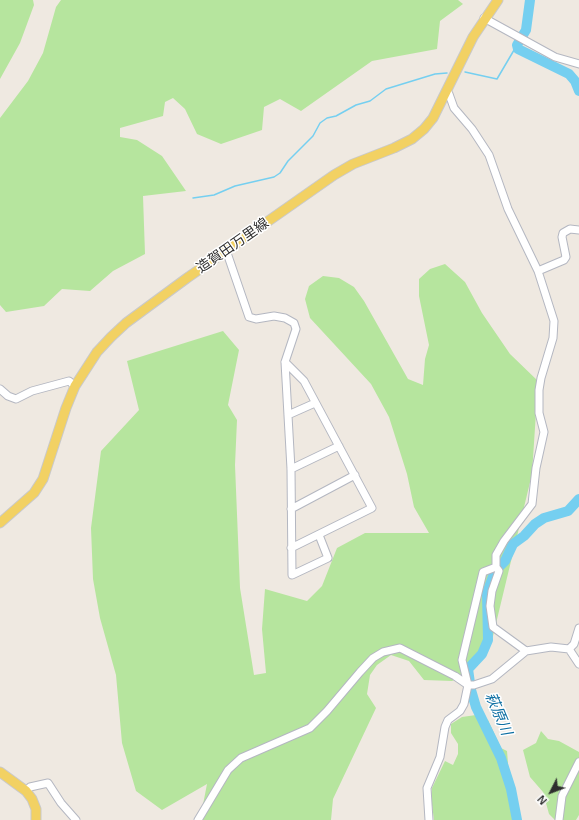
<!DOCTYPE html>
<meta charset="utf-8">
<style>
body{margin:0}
#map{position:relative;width:579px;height:820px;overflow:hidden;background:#efe9e1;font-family:Arial,sans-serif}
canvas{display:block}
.north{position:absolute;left:531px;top:772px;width:40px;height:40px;-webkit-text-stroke:3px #fff;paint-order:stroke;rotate:228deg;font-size:11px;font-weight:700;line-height:16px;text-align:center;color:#2e2e2e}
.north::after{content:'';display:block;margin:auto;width:14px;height:18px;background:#2e2e2e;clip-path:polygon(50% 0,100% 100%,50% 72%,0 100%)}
</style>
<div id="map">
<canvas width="579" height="820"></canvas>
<div class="north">N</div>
</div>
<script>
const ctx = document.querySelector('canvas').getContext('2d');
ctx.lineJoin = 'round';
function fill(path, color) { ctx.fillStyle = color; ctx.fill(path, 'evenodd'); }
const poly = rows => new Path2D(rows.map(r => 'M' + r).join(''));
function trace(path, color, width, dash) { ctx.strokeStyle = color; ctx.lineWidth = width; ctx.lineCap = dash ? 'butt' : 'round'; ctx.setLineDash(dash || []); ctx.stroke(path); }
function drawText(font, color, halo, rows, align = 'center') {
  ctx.font = font + ' Arial,"Noto Sans JP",sans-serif'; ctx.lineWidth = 3; ctx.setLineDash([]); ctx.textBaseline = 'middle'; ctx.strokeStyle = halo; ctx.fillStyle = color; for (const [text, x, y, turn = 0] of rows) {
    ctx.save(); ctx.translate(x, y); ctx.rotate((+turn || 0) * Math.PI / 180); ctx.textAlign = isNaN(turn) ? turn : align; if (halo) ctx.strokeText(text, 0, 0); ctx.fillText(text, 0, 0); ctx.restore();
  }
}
fill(poly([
 [0,0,33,0,34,5,20,43,0,79],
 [61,0,458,0,463,4,440,21,437,49,372,61,301,111,280,99,264,107,262,130,221,144,197,134,185,109,173,98,165,102,163,116,120,128,120,137,137,140,162,156,186,191,143,196,145,254,113,271,90,291,62,289,44,306,6,312,0,305,0,118,28,81,43,53,56,7],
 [445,264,465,282,482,313,510,354,538,381,532,474,493,636,482,660,466,675,452,681,424,680,409,661,391,655,377,665,370,675,367,694,376,708,333,799,331,820,200,820,207,784,162,810,136,791,122,743,116,675,100,618,93,579,91,528,101,451,139,410,127,361,223,331,239,350,228,405,237,420,235,465,240,588,254,675,266,673,262,629,265,589,307,601,322,586,337,548,365,533,429,533,414,507,407,474,389,417,371,384,310,318,305,299,309,286,323,276,339,278,354,287,364,301,408,379,423,385,425,359,429,345,419,296,419,279,430,269],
 [476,715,488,720,501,748,507,751,510,788,517,820,434,820,431,797,432,788,445,761,453,765,458,754,458,744,451,733,451,724,462,717],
 [541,731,548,739,559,741,579,752,579,815,576,820,555,820,549,814,543,792,530,777,523,750,536,743]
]), '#b6e59e');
trace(poly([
 [465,72,497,79,517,45],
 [193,198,214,195,235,186,274,177,280,173,288,161,313,136,320,123,327,118,336,116,356,105,370,101,386,89,435,74,447,73]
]), '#75cff0', 1.5);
trace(poly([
 [530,0,526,30,517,45,518,49,569,74,575,81,579,91],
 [517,820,511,789,501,758,476,707,471,690,468,669,482,654,488,640,487,593,495,571,505,561,513,544,524,536,535,524,544,518,568,511,579,499]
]), '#75cff0', 10);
const minor = poly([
 [484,18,555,57,579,64],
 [446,92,449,94,454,108,472,129,489,155,508,209,538,271,554,321,553,338,541,378,539,390,539,413,544,432,536,468,532,504,504,541,496,555,496,567,499,571,492,591,490,606,493,627,526,651],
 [226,250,249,317,256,319,274,316,285,318,294,323,296,329,285,362,291,469,292,575,328,558,319,535],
 [538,271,564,260,566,257,562,237,563,233,570,229,579,230],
 [285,362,304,381,372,508,291,548],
 [0,389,8,396,16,399,32,391,69,381,75,386],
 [288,415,315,403],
 [291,469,339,446],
 [291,509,355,475],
 [569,649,579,664],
 [26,791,30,787,48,783,61,803,76,820],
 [198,820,228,770,241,758,310,728,327,711,360,672,373,658,383,652,400,648,455,676,468,685,474,685,492,679,526,651,551,647,569,649,574,644,579,628],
 [429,820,427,788,440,757,445,727,448,720,460,711,464,704,468,685,462,660,483,572,496,567],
 [559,820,562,796,579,762]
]);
const major = poly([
 [0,523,34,493,43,479,66,408,75,386,97,352,111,337,126,323,187,278,334,175,353,164,394,148,412,139,424,129,433,118,473,37,498,0],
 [0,772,26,791,32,799,36,809,36,820]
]);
trace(minor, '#b4b7c1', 9);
trace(major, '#c9c9c9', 11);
trace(minor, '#fff', 7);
trace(major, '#f2d163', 9);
drawText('14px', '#2e2e2e', '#fff', [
 ["造賀田万里線",233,246,-35]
]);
drawText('italic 15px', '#0d6fa3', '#fff', [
 ["萩原川",498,714,67]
]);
</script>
